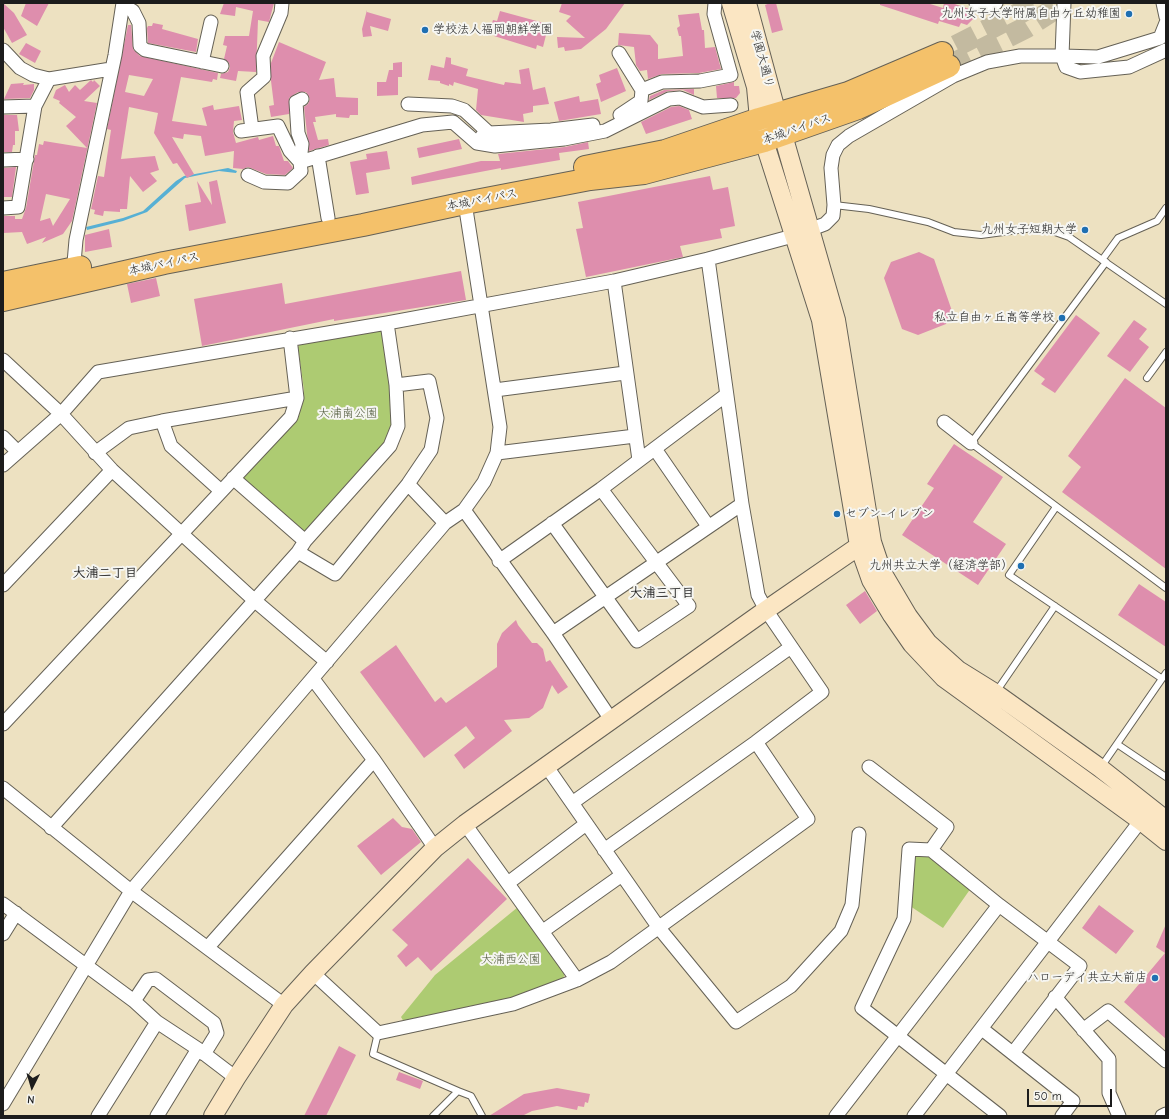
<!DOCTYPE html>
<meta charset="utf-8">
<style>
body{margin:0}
#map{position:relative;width:1169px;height:1119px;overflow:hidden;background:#ede1c1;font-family:"Comic Neue",sans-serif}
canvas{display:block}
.frame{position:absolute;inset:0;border:4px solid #1c1c1c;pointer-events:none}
.north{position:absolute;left:12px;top:1067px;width:40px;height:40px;-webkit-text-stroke:3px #f6f6f2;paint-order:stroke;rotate:185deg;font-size:11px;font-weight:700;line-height:16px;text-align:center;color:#1c1c1c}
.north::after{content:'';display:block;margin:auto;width:14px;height:18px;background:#1c1c1c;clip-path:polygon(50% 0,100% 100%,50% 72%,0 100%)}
.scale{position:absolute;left:1027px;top:1089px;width:85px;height:18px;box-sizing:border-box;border:2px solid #1c1c1c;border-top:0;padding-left:5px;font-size:12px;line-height:14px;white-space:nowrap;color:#1c1c1c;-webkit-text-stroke:3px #f6f6f2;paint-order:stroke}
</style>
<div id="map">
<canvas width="1169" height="1119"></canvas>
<div class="frame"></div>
<div class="north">N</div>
<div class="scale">50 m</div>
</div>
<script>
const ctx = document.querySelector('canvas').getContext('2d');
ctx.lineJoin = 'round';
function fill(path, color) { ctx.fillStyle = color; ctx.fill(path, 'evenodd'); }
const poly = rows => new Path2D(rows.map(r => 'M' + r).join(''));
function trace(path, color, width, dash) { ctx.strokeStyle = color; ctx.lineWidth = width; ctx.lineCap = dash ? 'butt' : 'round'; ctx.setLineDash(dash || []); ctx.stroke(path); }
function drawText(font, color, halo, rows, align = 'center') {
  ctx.font = font + ' "Comic Neue","Klee One",sans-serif'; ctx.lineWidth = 4; ctx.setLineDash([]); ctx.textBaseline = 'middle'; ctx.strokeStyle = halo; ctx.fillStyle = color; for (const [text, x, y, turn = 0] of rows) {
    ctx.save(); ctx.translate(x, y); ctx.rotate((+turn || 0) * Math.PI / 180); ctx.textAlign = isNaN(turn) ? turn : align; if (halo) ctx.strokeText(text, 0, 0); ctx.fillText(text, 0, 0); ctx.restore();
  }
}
fill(poly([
 [379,329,383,332,395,415,386,442,307,533,301,533,243,482,242,477,297,417,302,406,304,390,298,347,301,343],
 [915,854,928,854,971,888,943,928,910,906],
 [518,907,566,972,562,980,504,1001,404,1022,401,1017,435,975]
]), '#adcb72');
fill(poly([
 [228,168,237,171,236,173,219,171,185,178,147,212,123,221,87,230,86,227,123,218,143,211,176,181,184,176]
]), '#57b0d4');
fill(poly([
 [3,3,14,13,27,35,12,43,3,27],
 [26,3,49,3,37,26,21,16],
 [224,3,274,3,269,22,258,20,256,72,238,71,236,81,220,78,221,74,228,72,230,67,229,63,224,59,227,46,223,45,225,36,249,36,253,11,236,7,235,16,220,14],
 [562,3,625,3,606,29,581,49,565,51,564,47,558,48,557,37,585,38,566,21,571,16,559,12],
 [770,3,776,3,783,30,772,33,765,5],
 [880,3,927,3,943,8,944,3,952,3,975,11,973,19,967,25,961,23,959,27,939,21,938,24,880,5],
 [367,10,367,12,391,19,388,31,370,26,372,36,363,37,362,29],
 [500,11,544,23,540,33,546,35,543,47,537,45,536,49,494,36,494,34,489,32,493,20,497,21],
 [699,13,702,30,704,30,705,48,715,47,721,69,699,73,662,74,648,79,647,70,640,71,636,65,634,47,618,45,619,33,650,35,658,45,658,59,683,56,681,36,679,36,677,28,680,26,678,15],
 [153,23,163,25,162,29,198,39,196,52,148,43,147,28,148,26,152,26],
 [128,25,131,25,133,49,140,56,218,73,217,80,213,79,212,82,181,77,172,121,207,126,202,108,213,105,214,110,239,106,242,120,234,121,233,132,236,143,258,137,259,140,273,136,276,146,279,146,284,161,288,161,293,168,285,175,266,174,248,167,243,169,233,168,234,151,205,156,201,136,184,134,183,139,172,137,194,174,187,178,177,163,173,164,154,133,158,113,129,107,121,159,155,156,159,170,150,173,157,181,143,192,130,176,127,209,120,209,120,212,104,211,103,216,94,214,95,210,91,209,98,176,104,177,111,130,107,129],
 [129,75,153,79,144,96,125,92],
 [279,42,326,62,319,80,334,78,336,97,358,98,358,115,350,115,349,118,336,117,336,114,315,117,316,122,313,122,318,140,328,139,329,145,309,151,304,107,308,104,310,99,306,92,298,92,289,98,289,114,271,117,269,106,274,105,271,81,271,63],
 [26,43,41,51,35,63,19,54],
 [446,57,451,58,451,64,468,69,466,76,504,85,505,82,521,84,519,70,529,68,533,90,545,87,549,104,533,106,533,112,523,114,524,122,481,115,476,110,478,89,454,82,453,86,449,84,449,86,440,83,440,81,428,80,431,65,444,68],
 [402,62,402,77,398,77,398,95,377,96,377,82,386,82,389,70,393,70,393,63],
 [617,68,626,91,601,102,596,84,601,82,599,75],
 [91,80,93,82,94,80,100,86,84,101,97,103,72,221,63,234,42,243,46,237,27,244,22,232,3,233,3,216,15,216,15,219,22,219,26,208,35,155,37,155,39,144,43,145,44,141,87,148,66,126,76,117,59,103,60,101,53,98,56,90,65,85,69,92,75,85,80,90],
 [46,194,70,199,53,226,50,218,40,221],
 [734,82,734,86,739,86,740,93,736,98,717,98,716,86],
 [24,83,23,85,34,84,34,90,30,98,4,99,11,84],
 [694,89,694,95,683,90,668,91,649,100,650,96,664,90],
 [579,96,580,102,598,99,601,114,559,121,554,102],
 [679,106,689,110,692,119,646,134,641,122,671,107],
 [3,115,17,115,19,131,15,131,15,145,13,145,12,152,3,152],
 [459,139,462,149,419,158,417,148],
 [588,142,589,149,559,153,560,160,501,170,501,168,412,185,411,177,481,161,500,161,498,154,565,147],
 [387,151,390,169,366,173,369,193,356,195,350,162,367,159,366,154],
 [16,167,12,197,3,197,3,168],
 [710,176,713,190,728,187,735,226,720,229,722,238,680,246,683,257,586,277,576,229,583,228,578,202],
 [217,180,226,223,189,231,185,205,201,202,197,181,212,205,209,182],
 [109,229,112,247,85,252,85,235],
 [919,252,934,259,952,311,946,324,918,335,902,329,884,278,891,262],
 [461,271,466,300,334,321,334,319,202,346,194,299,282,283,285,304],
 [156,278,160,296,131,303,127,284],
 [1076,315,1100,333,1055,393,1041,384,1045,379,1034,371],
 [1134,320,1147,329,1139,339,1149,347,1130,372,1107,356],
 [1125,378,1166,408,1166,569,1062,492,1081,467,1068,456],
 [954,444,1003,477,973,522,1006,544,978,585,902,535,934,488,927,484],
 [1139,584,1166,602,1166,647,1118,615],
 [865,591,877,611,860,624,846,605],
 [516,620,518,625,532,643,537,643,543,649,546,662,550,660,568,687,558,694,552,685,543,708,529,718,504,720,512,731,464,769,454,755,475,738,466,726,424,758,360,672,396,645,435,702,441,697,446,703,497,667,497,644,502,633],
 [393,818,402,827,412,829,421,842,381,875,357,846],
 [468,858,507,899,431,971,418,957,406,967,397,956,408,945,392,930],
 [1099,905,1134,931,1116,954,1082,928],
 [1166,924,1166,1039,1124,1002,1165,953,1156,947],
 [339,1046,356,1055,326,1116,304,1116],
 [399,1072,423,1081,420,1089,396,1080],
 [557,1088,590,1094,588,1103,585,1102,584,1107,578,1106,577,1110,557,1106,532,1111,522,1116,489,1116,524,1094]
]), '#de8ead');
trace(poly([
 [956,46,1018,14,1036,3],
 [949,66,1025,28,1064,3]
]), '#c3baa0', 22, [22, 11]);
const lane = poly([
 [834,205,869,209,928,222,954,232,981,235,1033,228,1052,231,1069,237,1166,304],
 [1102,260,1118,238,1157,221,1166,208],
 [1106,262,971,443,1166,588],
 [1147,378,1166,352],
 [1056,507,1009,575,1161,678],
 [996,692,1055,606],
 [1117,744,1166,777],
 [1101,767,1166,673],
 [378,1033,373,1054,458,1091],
 [433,1116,458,1091,471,1096,482,1116]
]);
const street = poly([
 [976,3,989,7,996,3],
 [1163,3,1166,17],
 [123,5,133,11,139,23,140,46,145,50,222,66],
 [1166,23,1160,38,1098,57,1062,56,1066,67,1080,72,1129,67,1166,50],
 [3,50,20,68,33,75,49,79,111,69],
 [619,53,642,90,641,101,620,115],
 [202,62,211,22],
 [642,90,662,82,700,81,731,75,714,14,715,3],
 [408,104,452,106,464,110,489,133,482,136],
 [3,107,35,106],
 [252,129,247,92,264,77,263,56,281,13,282,3],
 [241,131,278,126,290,151,300,162],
 [489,133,551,130,593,125],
 [318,156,328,218],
 [3,160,27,159],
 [300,162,302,144,298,133,296,102,302,99],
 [248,175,264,182,288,183,301,171,300,162,422,125,453,122,477,143,495,146,564,139,605,131,669,99,680,98,703,107,731,105],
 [465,203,500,427,497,453,635,436],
 [3,208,18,207,35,106,49,79],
 [73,274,76,240,115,55,123,3],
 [614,281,639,460],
 [3,360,61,414,112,470,254,600,327,662],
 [495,390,625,373],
 [162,421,171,446,221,491],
 [944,422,971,443],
 [3,437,18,452],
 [655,449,708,526],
 [95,453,129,428,162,421,297,398],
 [3,465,61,414,98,372,387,323,614,281,708,259,793,236,825,224,833,216,834,205,831,168,833,155,838,145,849,136,953,76,987,62,1020,56,1062,56,1064,3],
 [233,478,305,541],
 [408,484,445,523],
 [464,510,553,633,612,721],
 [552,523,637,641,689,606,601,489],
 [298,552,335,574,408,484,431,450,437,418,429,381,396,385],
 [499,561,601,489,726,395],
 [3,585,112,470],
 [553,633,742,504,708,259],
 [313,679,374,760,435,848],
 [3,724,291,417,297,398,290,338],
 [547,767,659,928,736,1022,791,986,841,931,852,905,859,834],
 [869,767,947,827,931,850],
 [3,788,131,891,284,1005],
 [572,803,791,647],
 [465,824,577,980],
 [51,828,298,552,305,541,390,446,398,426,396,385,387,323],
 [604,850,756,742,822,692,766,610,758,595,742,504],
 [508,883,586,824],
 [3,904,134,1001,157,1022,198,1049,236,1078],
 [999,905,931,850,909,849,904,919,862,1008,1000,1116],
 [543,931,622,875],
 [3,934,16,913],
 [208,947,374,760],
 [313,973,378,1033,513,1004,577,980,611,962,808,819,756,742],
 [1055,997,1109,1059,1109,1093,1119,1116],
 [134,1001,148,980,156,979,214,1023,217,1033,204,1054],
 [982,1029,1073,1101,1062,1116],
 [1083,1030,1108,1011,1166,1061],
 [3,1104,131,891,445,523,464,510,484,482,497,453],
 [98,1116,157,1022],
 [157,1116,198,1049],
 [836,1116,999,905,1080,966,1013,1053],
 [914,1116,1145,815],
 [1162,1116,1166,1114]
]);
const secondary = poly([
 [731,3,756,87,759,119,764,141,821,320,859,546,871,580,892,615,912,644,944,678,1141,821,1166,841],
 [747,3,777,114,836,320,872,542,882,572,908,616,928,643,958,670,995,693,1100,768,1166,820],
 [213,1116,236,1078,284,1005,313,973,435,848,465,824,766,610,859,546,869,543]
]);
const highway = poly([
 [585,167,665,151,759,119,848,93,942,53],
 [3,283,80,267],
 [3,300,164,263,363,225,465,203,590,179,644,173,764,141,858,108,949,66]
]);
trace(lane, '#656156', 8);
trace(street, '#656156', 15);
trace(secondary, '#656156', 20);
trace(highway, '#656156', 24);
trace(lane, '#fff', 6);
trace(street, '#fff', 13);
trace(secondary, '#fbe6c3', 18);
trace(highway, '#f4c16a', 22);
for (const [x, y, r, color] of [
 [1129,14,4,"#1f6fb2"],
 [425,30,4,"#1f6fb2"],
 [1085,230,4,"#1f6fb2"],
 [1062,318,4,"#1f6fb2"],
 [837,514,4,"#1f6fb2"],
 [1021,566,4,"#1f6fb2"],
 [1155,978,4,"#1f6fb2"]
]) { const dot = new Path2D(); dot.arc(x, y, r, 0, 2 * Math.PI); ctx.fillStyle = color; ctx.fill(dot); trace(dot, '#f6f6f2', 1.5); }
drawText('12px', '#1c1c1c', '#f6f6f2', [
 ["九州女子大学附属自由ケ丘幼稚園",1121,14],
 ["学校法人福岡朝鮮学園",433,30,"left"],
 ["九州女子短期大学",1077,230],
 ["私立自由ヶ丘高等学校",1054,318],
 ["セブン-イレブン",845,514,"left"],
 ["九州共立大学（経済学部）",1013,566],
 ["ハローデイ共立大前店",1147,978]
], 'right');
drawText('12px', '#1c1c1c', '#f6f6f2', [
 ["学園大通り",762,59,75],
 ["本城バイパス",797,129,-19],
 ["本城バイパス",482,200,-11],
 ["本城バイパス",164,264,-12]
]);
drawText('12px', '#4f593a', '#f6f6f2', [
 ["大浦南公園",348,414],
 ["大浦西公園",511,960]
]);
drawText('bold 13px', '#1c1c1c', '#f6f6f2', [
 ["大浦二丁目",105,573],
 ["大浦三丁目",662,593]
]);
</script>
